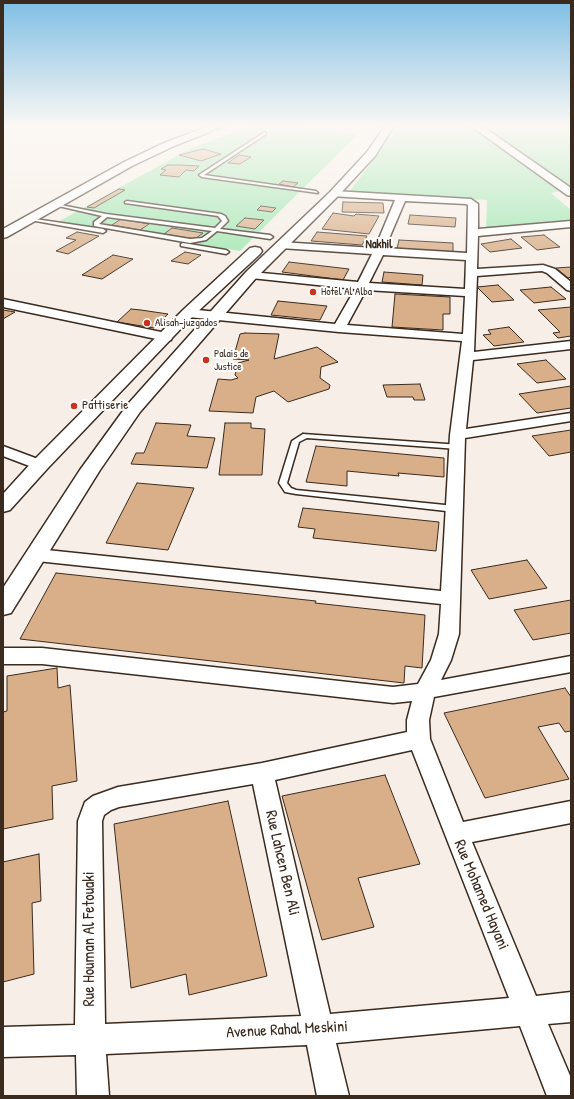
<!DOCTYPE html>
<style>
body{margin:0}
#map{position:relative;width:574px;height:1099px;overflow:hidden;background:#f7efe7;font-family:"Patrick Hand",sans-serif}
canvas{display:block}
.frame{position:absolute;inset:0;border:4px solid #3b2a1e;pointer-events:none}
</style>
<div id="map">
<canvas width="574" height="1099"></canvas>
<div class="frame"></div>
</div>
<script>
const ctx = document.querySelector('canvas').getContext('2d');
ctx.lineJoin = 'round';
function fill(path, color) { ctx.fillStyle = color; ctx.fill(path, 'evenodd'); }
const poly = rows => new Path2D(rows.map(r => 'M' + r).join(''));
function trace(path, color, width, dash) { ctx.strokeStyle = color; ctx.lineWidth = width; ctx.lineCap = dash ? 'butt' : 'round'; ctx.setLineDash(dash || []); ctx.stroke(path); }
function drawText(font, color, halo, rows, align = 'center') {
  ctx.font = font + ' "Patrick Hand",sans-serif'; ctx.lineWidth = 4; ctx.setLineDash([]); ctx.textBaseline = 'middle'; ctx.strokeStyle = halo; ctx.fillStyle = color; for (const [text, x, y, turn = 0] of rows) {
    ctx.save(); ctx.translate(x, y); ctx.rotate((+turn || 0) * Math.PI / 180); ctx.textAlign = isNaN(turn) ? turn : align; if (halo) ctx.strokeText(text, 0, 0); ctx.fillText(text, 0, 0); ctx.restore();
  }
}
fill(poly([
 [251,126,297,126,358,134,240,251,58,222,189,149],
 [399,126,571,126,571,189,551,193,571,210,571,221,486,228,487,200,349,192]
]), '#a2e7b2');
const building = poly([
 [203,149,221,154,201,161,179,155,203,149],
 [239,155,251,157,240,164,228,163,239,155],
 [168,165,180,165,199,166,194,171,186,170,179,177,160,175,166,170,161,169,168,165],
 [283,181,298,183,293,187,279,184,283,181],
 [119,189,125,190,94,208,87,207,119,189],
 [343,202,383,203,384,213,342,212,343,202],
 [261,206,276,208,272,212,257,210,261,206],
 [333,213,354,216,356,214,379,216,369,234,322,229,333,213],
 [410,215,456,218,455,227,408,224,410,215],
 [245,218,264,220,255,229,236,226,245,218],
 [121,219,149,224,140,230,112,225,121,219],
 [172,228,203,233,195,239,164,234,172,228],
 [77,232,99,236,68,254,56,251,76,240,66,238,77,232],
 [317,232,367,236,362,245,311,241,317,232],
 [544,235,560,247,537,250,521,237,544,235],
 [511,239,522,248,490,252,481,244,511,239],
 [399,240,453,243,453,252,397,249,399,240],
 [185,252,201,255,188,264,171,261,185,252],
 [113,255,133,259,102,279,82,275,113,255],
 [289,262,349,269,343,280,282,272,289,262],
 [571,267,571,277,568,278,556,268,571,267],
 [384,272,423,275,422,285,382,282,384,272],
 [498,285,514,300,492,302,477,287,498,285],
 [551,287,566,299,534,303,520,290,551,287],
 [395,294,450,297,450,314,443,314,443,330,392,327,395,294],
 [278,301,327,306,320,320,271,315,278,301],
 [571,307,571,336,558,338,553,333,560,332,538,310,571,307],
 [131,309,141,310,168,314,154,328,117,322,131,309],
 [3,310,15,312,3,319,3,310],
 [509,327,524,342,494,346,483,335,491,334,488,330,509,327],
 [245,333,279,334,274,359,317,347,338,362,321,367,320,378,330,385,329,389,288,402,274,391,256,397,253,413,209,411,218,379,231,380,238,378,235,375,238,363,249,360,233,359,240,334,245,333],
 [546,360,566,379,537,383,517,364,546,360],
 [420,384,425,400,414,400,413,397,387,397,383,385,420,384],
 [571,386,571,408,537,413,519,394,571,386],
 [156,423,191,425,187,436,215,438,207,468,131,464,136,453,144,453,156,423],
 [225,423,251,423,251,428,265,429,262,475,219,475,225,423],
 [571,430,571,452,549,456,532,436,571,430],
 [316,446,444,458,444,477,398,473,399,476,347,471,347,486,306,482,316,446],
 [137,483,194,488,168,550,106,543,137,483],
 [303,508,439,522,436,551,313,538,315,529,298,527,303,508],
 [527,560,547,588,489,599,471,570,527,560],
 [56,573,316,601,315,603,425,615,422,668,405,666,404,683,20,639,56,573],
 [571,600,571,633,533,640,514,610,571,600],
 [57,668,58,688,70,685,77,781,52,786,53,819,3,829,3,712,7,711,7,676,57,668],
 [565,688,571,697,571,731,565,732,559,723,538,727,569,779,485,798,444,713,565,688],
 [385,775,420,864,358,878,374,927,322,940,282,796,385,775],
 [228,801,267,976,189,995,186,974,131,988,114,824,228,801],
 [39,854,41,901,32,903,34,974,3,982,3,862,39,854]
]);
fill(building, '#d8af89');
trace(building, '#3b2a1e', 1);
const lane = poly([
 [265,132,266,134,204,175,316,191,318,193,202,177,199,175,265,132],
 [127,201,221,214,225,216,228,221,220,229,270,235,273,237,270,239,217,231,206,240,190,243,94,226,94,222,102,216,54,205,56,204,106,214,215,228,222,221,218,216,125,203,125,202,127,201],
 [107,217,212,231,202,238,190,239,99,224,107,217],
 [28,218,103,229,106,231,103,233,30,220,28,220,28,218],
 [183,243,226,250,229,252,226,254,181,246,181,244,183,243],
 [303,434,461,445,462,447,458,449,307,438,299,442,287,483,291,488,296,490,455,506,459,509,455,512,296,494,285,492,279,483,292,441,303,434]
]);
const street = poly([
 [334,191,471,199,478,204,478,229,571,221,571,227,478,236,477,269,543,265,555,269,571,282,571,291,567,290,547,273,542,271,477,276,474,352,571,341,571,349,473,360,466,429,571,413,571,421,465,438,459,634,451,660,441,680,571,656,571,672,434,697,429,720,430,739,463,822,571,801,571,823,472,842,536,996,571,992,571,1022,548,1024,571,1078,571,1096,547,1096,520,1026,336,1043,349,1096,317,1096,307,1045,106,1054,109,1096,77,1096,76,1055,3,1057,3,1027,75,1025,78,821,85,802,93,796,118,787,262,763,407,732,407,720,412,701,393,703,42,664,3,664,3,648,42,648,393,687,418,684,431,660,439,634,441,604,37,561,31,559,28,555,31,551,37,549,441,591,450,435,462,341,339,332,188,317,184,316,182,313,184,310,188,309,335,324,355,289,251,278,247,277,245,275,247,273,251,272,358,282,372,254,280,248,275,245,280,242,375,248,395,200,331,196,329,194,334,191],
 [405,201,466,204,468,205,467,253,385,248,405,201],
 [383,255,466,260,465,289,369,283,383,255],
 [366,290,465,296,463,334,347,325,366,290],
 [412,750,509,998,330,1014,275,780,412,750],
 [253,784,301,1016,105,1024,102,821,104,815,111,810,119,807,253,784],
 [3,299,166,333,171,334,172,337,171,340,166,341,3,307,3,299],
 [3,446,46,462,48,465,46,468,40,470,3,456,3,446]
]);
const secondary = poly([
 [210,126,224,126,174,146,132,166,7,237,3,238,3,229,124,162,166,142,210,126],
 [471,126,482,126,571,188,571,196,567,195,471,126]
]);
const primary = poly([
 [385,126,394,126,375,156,338,196,256,278,140,412,100,470,11,613,3,615,3,588,80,470,128,404,246,272,330,192,367,152,385,126],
 [255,247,260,248,262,251,260,254,193,316,47,469,10,510,3,512,3,494,33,461,183,310,250,248,255,247]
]);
trace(lane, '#3b2a1e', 3);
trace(street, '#3b2a1e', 3);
trace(secondary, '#3b2a1e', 3);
trace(primary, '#3b2a1e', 3);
fill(lane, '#fff');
fill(street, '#fff');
fill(secondary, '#fff');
fill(primary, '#fff');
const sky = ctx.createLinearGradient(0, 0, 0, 280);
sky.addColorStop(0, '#7ebee4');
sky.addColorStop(0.45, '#fbf8f4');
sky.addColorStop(1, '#fbf8f400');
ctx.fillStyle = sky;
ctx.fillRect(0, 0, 574, 280);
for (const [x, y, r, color] of [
 [313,292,4,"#c8321e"],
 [147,323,4,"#c8321e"],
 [206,360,4,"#c8321e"],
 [74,406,4,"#c8321e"]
]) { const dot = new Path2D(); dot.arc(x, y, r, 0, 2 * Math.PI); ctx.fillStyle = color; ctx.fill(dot); trace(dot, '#fff', 1.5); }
drawText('11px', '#3b2a1e', '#fff', [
 ["Hotel Al Alba",321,292],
 ["Alisah-juzgados",155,323],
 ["Palais de",214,354],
 ["Justice",214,367]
], 'left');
drawText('bold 12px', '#3b2a1e', '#fff', [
 ["Nakhil",379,245]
]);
drawText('13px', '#3b2a1e', '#fff', [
 ["Pattiserie",82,406]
], 'left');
drawText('16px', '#3b2a1e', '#fff', [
 ["Rue Lahcen Ben Ali",282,863,77],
 ["Rue Mohamed Hayani",481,895,67],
 ["Rue Houman Al Fetouaki",90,939,-90],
 ["Avenue Rahal Meskini",287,1030,-3]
]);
</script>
